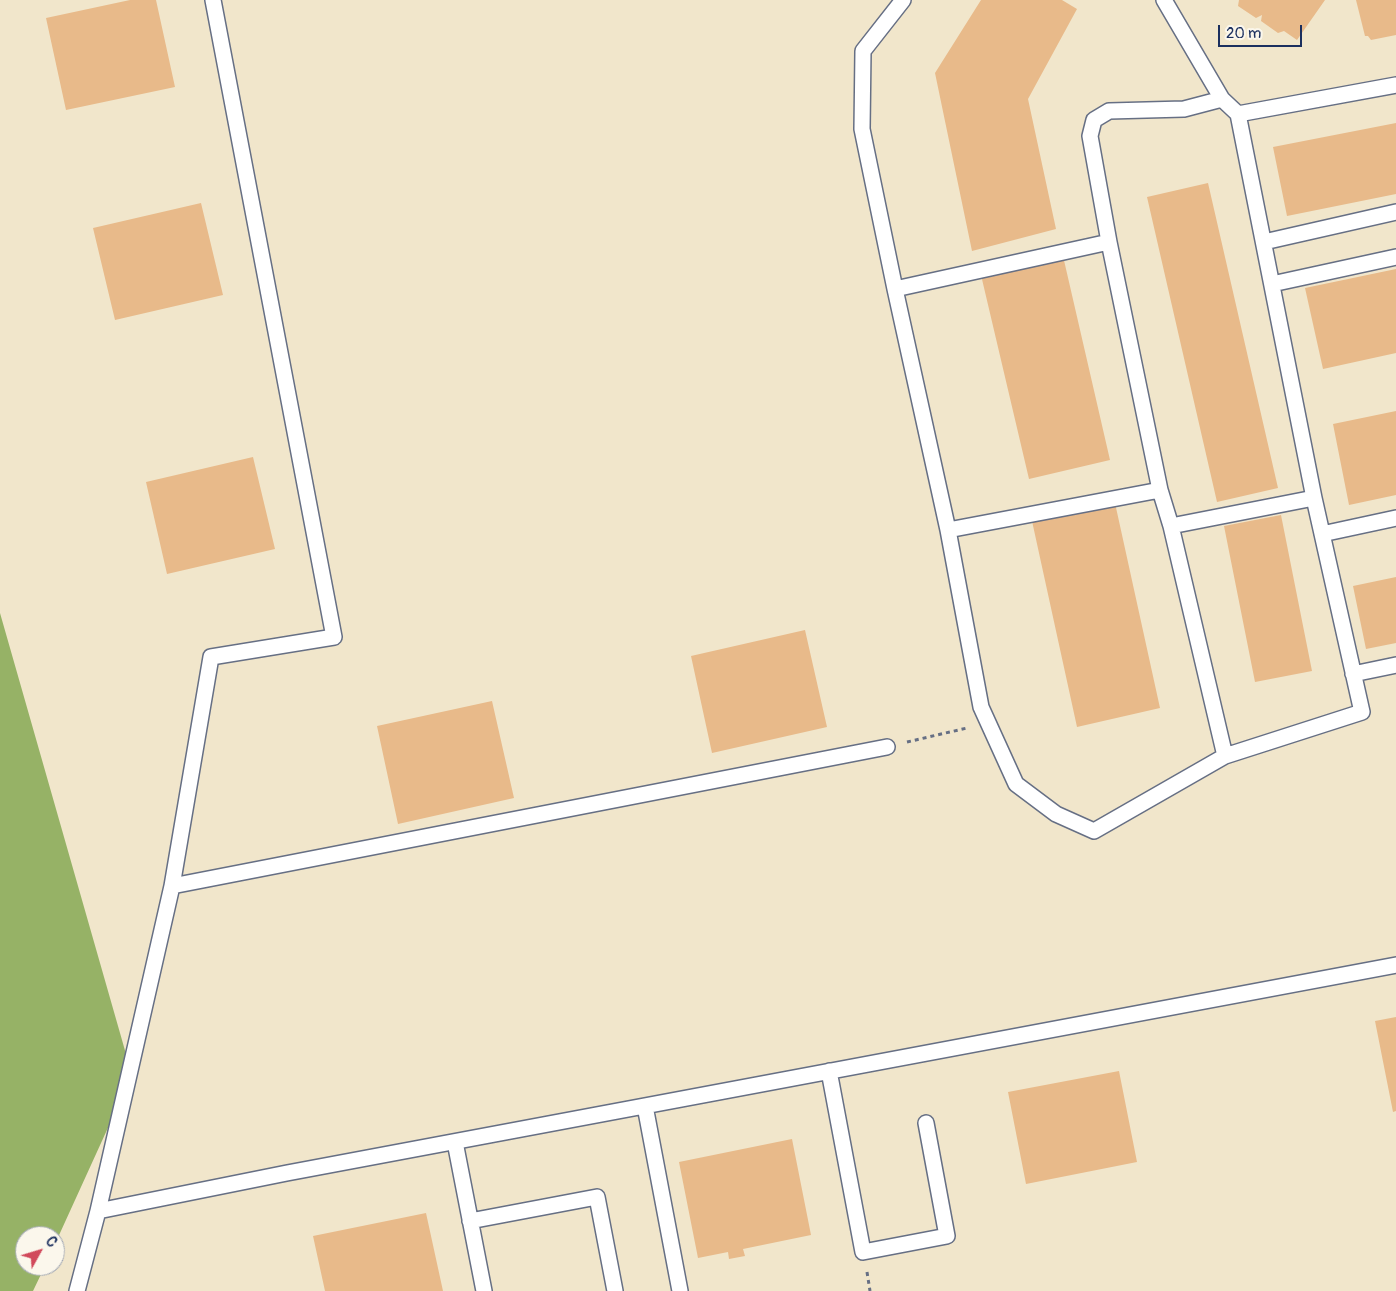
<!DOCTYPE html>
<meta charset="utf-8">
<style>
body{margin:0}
#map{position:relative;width:1396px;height:1291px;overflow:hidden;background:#f1e6cb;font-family:Pangolin,sans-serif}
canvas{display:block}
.north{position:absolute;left:15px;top:1226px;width:50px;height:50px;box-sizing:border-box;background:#fbf7ec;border:1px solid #a1a7b3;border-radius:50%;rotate:51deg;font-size:14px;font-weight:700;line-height:20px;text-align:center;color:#1b2f5e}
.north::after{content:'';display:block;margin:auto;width:18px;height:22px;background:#d1495b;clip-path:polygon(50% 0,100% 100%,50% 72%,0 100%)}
.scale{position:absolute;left:1218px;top:25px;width:84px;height:22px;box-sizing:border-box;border:2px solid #1b2f5e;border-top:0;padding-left:6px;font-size:15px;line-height:18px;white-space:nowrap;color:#1b2f5e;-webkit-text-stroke:4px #fbf7ec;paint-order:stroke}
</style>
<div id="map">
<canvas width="1396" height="1291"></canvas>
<div class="north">С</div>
<div class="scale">20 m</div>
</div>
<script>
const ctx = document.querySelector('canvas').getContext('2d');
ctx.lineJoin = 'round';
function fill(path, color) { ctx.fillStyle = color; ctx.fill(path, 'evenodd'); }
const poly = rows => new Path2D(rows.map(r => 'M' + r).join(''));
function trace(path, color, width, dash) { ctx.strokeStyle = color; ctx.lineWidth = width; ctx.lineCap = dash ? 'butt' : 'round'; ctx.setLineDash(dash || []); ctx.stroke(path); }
fill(poly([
 [0,613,132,1075,55,1244,55,1236,25,1236,25,1266,45,1266,33,1291,0,1291]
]), '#96b266');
fill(poly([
 [130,0,156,0,175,87,66,110,46,18],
 [981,0,1062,0,1077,9,1028,99,1056,229,972,251,935,73],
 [1239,0,1325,0,1297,40,1284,31,1278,33,1261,21,1262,15,1256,18,1238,6],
 [1356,0,1396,0,1396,35,1371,40,1368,36,1365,36],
 [1396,123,1396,194,1287,216,1273,147],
 [1208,183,1278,488,1217,502,1147,197],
 [201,203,223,295,115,320,93,228],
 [1063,256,1110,460,1029,479,981,275],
 [1396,269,1396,353,1323,369,1305,288],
 [1396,411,1396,495,1349,505,1333,424],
 [253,457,275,549,167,574,146,482],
 [1115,503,1160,708,1077,727,1032,521],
 [1281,515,1312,671,1255,682,1224,526],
 [1396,577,1396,643,1366,649,1353,586],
 [805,630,827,727,712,753,691,656],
 [492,701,514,798,398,824,377,726],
 [1396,1017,1396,1111,1393,1112,1375,1021],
 [1119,1071,1137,1162,1026,1184,1008,1092],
 [792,1139,811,1235,743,1249,745,1256,729,1259,728,1252,698,1258,679,1162],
 [426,1213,443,1291,325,1291,313,1236]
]), '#e8ba8a');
const service = poly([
 [903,0,863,51,862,129,895,289,948,530,981,707,1016,784,1056,814,1094,831,1225,756,1362,712,1314,498],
 [1164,0,1222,99,1238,114,1314,498,1171,526],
 [1238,114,1396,85],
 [1109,242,1090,136,1094,120,1109,111,1184,109,1222,99],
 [1264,242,1396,212],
 [1272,284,1396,257],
 [895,289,1109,242,1160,490,948,530],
 [1160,490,1171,526,1225,756],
 [1322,534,1396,518],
 [1353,674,1396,665],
 [172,886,211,657,334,637,213,0],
 [829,1071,863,1252,947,1236,926,1123],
 [645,1106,680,1291],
 [455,1142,484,1291],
 [107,1209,98,1211,172,886,887,747],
 [470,1221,597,1197,615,1291],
 [77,1291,98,1211,287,1173,1396,965]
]);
trace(service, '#666f84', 18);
trace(poly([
 [907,742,967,728],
 [867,1272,870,1291]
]), '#666f84', 3, [4, 4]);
trace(service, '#fff', 15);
</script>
